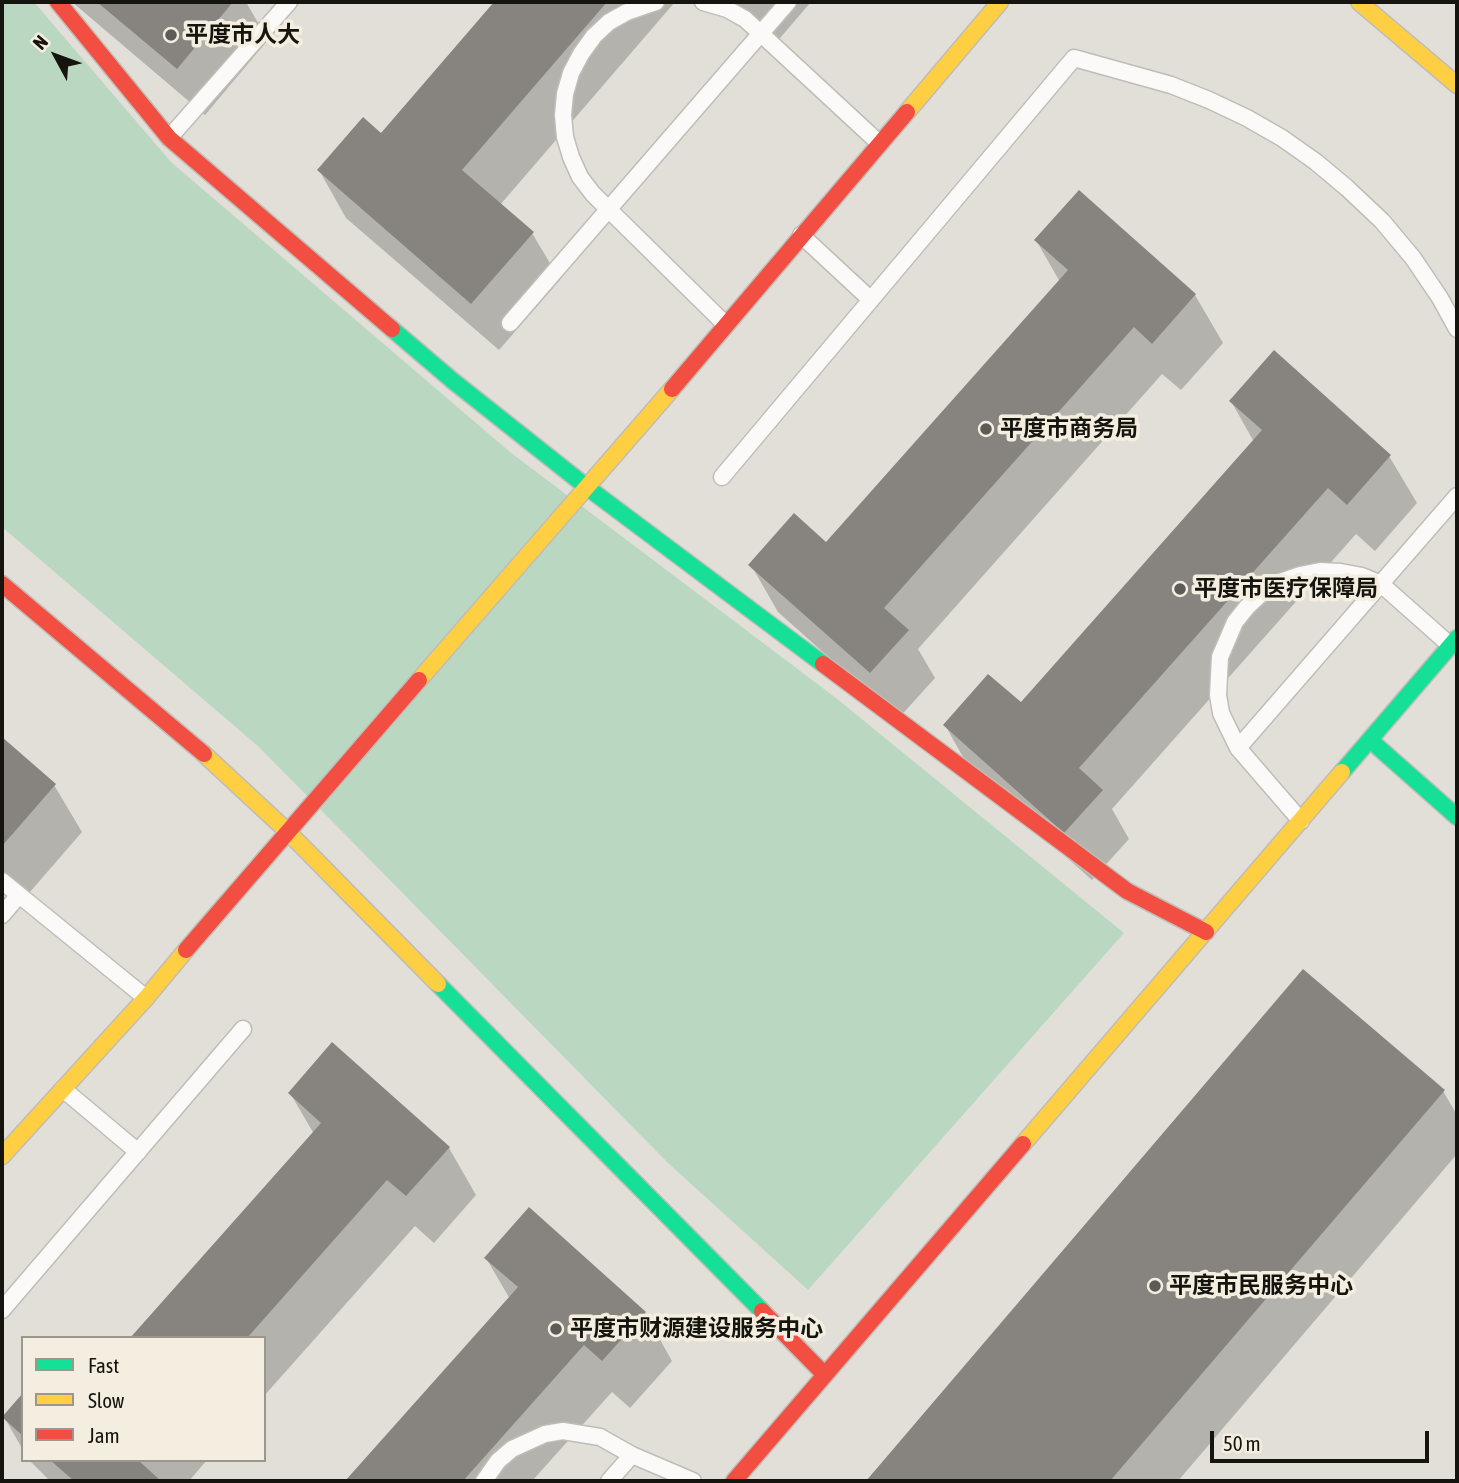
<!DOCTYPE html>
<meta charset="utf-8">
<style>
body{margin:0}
#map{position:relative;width:1459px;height:1483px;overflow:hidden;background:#e2dfd8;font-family:"Asap Condensed",sans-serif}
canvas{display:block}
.frame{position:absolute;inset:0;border:4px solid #16140f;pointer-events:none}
.legend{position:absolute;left:21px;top:1336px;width:245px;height:126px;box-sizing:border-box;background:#f4eee0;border:2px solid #9b978c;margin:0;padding:9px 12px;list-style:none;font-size:21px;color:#16140f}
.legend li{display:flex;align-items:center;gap:14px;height:35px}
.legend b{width:35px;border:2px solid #9b978c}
.north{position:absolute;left:21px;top:21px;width:70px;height:70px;-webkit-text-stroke:5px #f4eee0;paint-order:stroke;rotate:311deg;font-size:19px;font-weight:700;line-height:28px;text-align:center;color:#16140f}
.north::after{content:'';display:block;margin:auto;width:24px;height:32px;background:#16140f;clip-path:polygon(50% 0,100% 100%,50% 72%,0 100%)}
.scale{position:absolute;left:1210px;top:1431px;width:219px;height:32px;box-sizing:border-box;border:4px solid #16140f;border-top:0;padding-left:9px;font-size:21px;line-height:24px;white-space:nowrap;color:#16140f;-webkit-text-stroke:5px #f4eee0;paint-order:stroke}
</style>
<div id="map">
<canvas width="1459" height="1483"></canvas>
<div class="frame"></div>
<ul class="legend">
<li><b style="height:9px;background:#16e098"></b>Fast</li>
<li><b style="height:9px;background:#ffcf43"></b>Slow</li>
<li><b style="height:9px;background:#f24e42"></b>Jam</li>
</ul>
<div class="north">N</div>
<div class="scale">50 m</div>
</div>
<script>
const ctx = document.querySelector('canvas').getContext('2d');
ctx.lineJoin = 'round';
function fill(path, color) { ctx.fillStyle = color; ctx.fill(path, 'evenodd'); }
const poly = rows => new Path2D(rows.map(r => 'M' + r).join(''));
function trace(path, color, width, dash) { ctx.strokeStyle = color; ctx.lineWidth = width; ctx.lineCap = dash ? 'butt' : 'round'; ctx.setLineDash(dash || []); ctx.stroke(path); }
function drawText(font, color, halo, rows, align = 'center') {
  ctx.font = font + ' "Asap Condensed","Noto Sans SC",sans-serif'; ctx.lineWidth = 7; ctx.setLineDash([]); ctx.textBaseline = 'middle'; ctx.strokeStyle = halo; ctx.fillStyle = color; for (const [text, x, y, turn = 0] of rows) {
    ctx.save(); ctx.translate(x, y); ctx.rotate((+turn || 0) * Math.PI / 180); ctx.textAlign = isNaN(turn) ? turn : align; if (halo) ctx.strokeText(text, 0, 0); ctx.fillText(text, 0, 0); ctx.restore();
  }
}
fill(poly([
 [2,2,34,2,171,162,510,452,836,698,1124,933,808,1290,668,1163,259,747,2,527]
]), '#bad8c1');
fill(poly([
 [72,2,246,2,268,40,205,115],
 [497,2,675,2,500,205,532,233,560,280,499,350,346,218,319,170,381,135],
 [724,2,811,2,774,45],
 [1079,192,1195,295,1223,343,1181,390,1162,374,918,649,935,678,898,719,778,612,751,565,826,544,1060,282,1036,240],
 [1231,401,1389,456,1417,503,1375,551,1356,534,1112,809,1129,839,1092,880,972,773,945,725,1021,705,1254,442],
 [2,739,54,785,82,832,23,900,2,881],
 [1304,971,1443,1091,1457,1115,1457,1154,1178,1481,868,1481],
 [290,1093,449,1148,476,1195,434,1243,415,1226,264,1396,264,1338,132,1338,314,1134],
 [486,1258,645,1313,672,1361,630,1408,612,1392,532,1481,348,1481,510,1299],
 [23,1396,23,1450,4,1417],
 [29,1460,207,1460,189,1481,50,1481]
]), '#0003');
fill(poly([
 [97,2,233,2,177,69],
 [494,2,607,2,462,170,534,232,471,304,317,170,363,117,381,133],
 [1079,190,1196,294,1152,344,1134,327,884,608,909,630,870,673,748,565,794,513,826,542,1068,270,1034,240],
 [1274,350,1391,455,1347,505,1328,488,1079,768,1103,790,1064,833,943,725,988,674,1021,702,1262,430,1229,401],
 [2,737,56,784,2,846],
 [1303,969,1445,1090,1110,1481,866,1481],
 [332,1042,450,1147,406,1196,387,1180,247,1338,130,1338,321,1123,288,1093],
 [529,1207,646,1312,602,1361,584,1345,463,1481,345,1481,518,1287,484,1258],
 [23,1393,23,1436,2,1417],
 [50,1460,138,1460,161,1481,74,1481]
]), '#878480');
const lane = poly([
 [656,2,627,12,609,22,594,36,581,54,571,73,565,94,563,115,565,137,571,157,580,177,593,194,726,325],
 [703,2,727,9,745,19,879,143],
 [169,138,289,2],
 [801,235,871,300],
 [510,323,788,2],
 [722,477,1074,58,1171,85,1209,100,1247,118,1282,138,1316,162,1347,188,1382,221,1413,258,1440,298,1457,329],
 [1238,748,1221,713,1218,695,1220,657,1235,622,1247,607,1262,593,1280,582,1300,575,1320,571,1341,572,1362,576,1381,584,1451,646],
 [1301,821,1238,748,1457,496],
 [2,881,146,998],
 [2,915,19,895],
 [63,1089,138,1152],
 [2,1310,243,1029],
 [484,1481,498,1461,512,1449,545,1434,563,1431,600,1437,632,1455],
 [609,1481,632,1455,693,1481]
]);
const fast = poly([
 [392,329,453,381,588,488,823,664],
 [1370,740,1457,817],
 [1342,772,1457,638],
 [438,984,762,1311]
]);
const slow = poly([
 [1359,2,1457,85],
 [907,112,1000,2],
 [419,680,672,389],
 [204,754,287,831,438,984],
 [1023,1144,1342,772],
 [2,1156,146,998,186,950]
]);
const jam = poly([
 [58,2,169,138,392,329],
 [672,389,907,112],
 [2,584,204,754],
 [823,664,1127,891,1206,932],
 [186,950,419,680],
 [762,1311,825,1375],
 [734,1481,1023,1144]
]);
trace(lane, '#bfbdb7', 19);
trace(fast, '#bfbdb7', 19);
trace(slow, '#bfbdb7', 19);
trace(jam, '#bfbdb7', 19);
trace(lane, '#fbfaf9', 16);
trace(fast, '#16e098', 16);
trace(slow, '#ffcf43', 16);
trace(jam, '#f24e42', 16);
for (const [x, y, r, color] of [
 [171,35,7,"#5d5b55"],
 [986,429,7,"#5d5b55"],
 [1180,589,7,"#5d5b55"],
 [1155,1286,7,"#5d5b55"],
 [556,1329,7,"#5d5b55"]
]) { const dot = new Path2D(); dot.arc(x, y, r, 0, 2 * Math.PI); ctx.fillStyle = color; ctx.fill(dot); trace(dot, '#f4eee0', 2.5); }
drawText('bold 23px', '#16140f', '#f4eee0', [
 ["平度市人大",185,35],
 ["平度市商务局",1000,429],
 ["平度市医疗保障局",1194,589],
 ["平度市民服务中心",1169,1286],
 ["平度市财源建设服务中心",570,1329]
], 'left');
</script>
